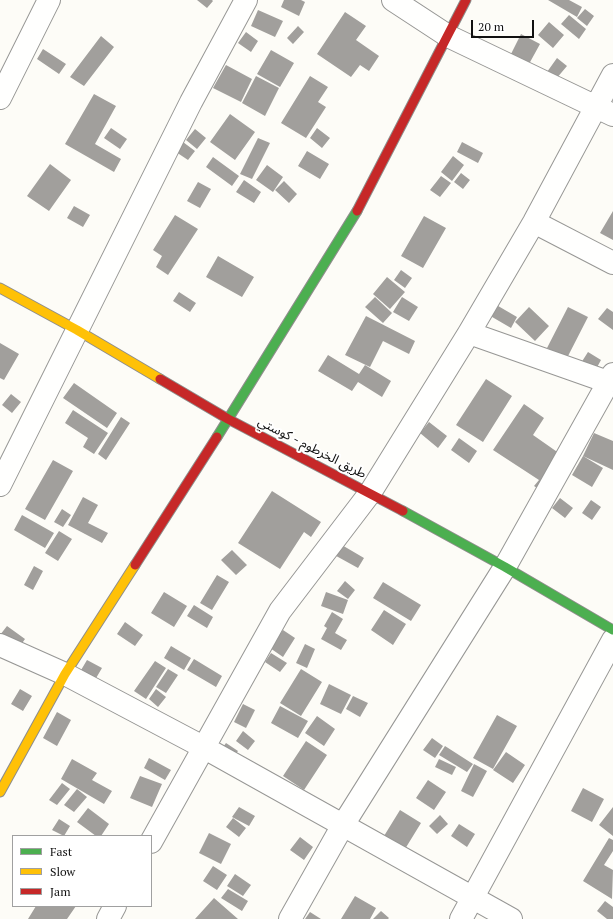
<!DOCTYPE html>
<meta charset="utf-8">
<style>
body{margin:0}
#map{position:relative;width:613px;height:919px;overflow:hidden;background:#fdfcf7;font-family:"PT Serif",serif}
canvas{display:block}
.legend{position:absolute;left:12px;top:835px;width:140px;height:72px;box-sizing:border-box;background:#fff;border:1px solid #a0a0a0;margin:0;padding:5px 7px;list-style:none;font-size:12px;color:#111}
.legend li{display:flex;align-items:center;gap:8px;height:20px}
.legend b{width:20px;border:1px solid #a0a0a0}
.scale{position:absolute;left:471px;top:20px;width:63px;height:18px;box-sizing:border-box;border:2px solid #111;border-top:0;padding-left:5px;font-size:12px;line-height:14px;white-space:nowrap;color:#111;-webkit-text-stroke:3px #fff;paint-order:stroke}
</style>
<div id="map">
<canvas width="613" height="919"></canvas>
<ul class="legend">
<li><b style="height:5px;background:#4caf50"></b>Fast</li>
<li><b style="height:5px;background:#ffc107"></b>Slow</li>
<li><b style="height:5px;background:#c62828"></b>Jam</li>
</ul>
<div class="scale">20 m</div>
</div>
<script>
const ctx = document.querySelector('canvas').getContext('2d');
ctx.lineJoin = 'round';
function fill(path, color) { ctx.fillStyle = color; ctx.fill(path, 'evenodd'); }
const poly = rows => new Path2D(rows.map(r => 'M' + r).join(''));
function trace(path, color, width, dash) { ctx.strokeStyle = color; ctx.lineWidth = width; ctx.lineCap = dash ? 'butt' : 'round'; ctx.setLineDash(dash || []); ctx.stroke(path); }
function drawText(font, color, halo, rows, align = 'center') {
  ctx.font = font + ' "PT Serif","Noto Sans Arabic",serif'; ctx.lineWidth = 4; ctx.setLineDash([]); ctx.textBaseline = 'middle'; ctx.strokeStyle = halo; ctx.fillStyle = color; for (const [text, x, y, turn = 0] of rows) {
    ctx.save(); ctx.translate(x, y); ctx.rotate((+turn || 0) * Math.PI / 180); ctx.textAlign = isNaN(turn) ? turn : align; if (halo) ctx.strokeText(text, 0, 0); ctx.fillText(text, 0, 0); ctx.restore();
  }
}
fill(poly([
 [197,0,212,0,213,1,207,8],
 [284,0,301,0,305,2,299,16,281,7],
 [548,0,569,0,582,7,577,17],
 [585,9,594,16,587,26,577,18],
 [258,10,283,21,275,37,251,26],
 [345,12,366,26,356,40,379,56,369,71,360,65,351,77,317,54],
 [569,15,586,29,579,39,561,24],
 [549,22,564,35,553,48,538,35],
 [298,26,304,32,293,44,287,38],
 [246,32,258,41,251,52,238,43],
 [521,34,540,44,529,64,511,54],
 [101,36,114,47,84,86,70,77],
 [43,49,66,64,59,74,37,59],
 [271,50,294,63,280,87,257,74],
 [557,58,567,66,556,79,547,72],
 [226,65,252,79,241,102,213,88],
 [256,76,279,88,265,116,242,103],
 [310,76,328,87,318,102,326,107,306,138,281,123],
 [94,94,116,106,95,144,121,159,114,172,65,144],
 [230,114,255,132,235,160,210,142],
 [111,128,127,139,120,149,104,138],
 [317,128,330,138,322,148,310,138],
 [195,129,206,138,197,149,186,140],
 [258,138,270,143,252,179,240,174],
 [183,142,195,151,188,160,176,152],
 [462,142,483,153,478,163,457,152],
 [307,151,329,164,320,179,298,166],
 [453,156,464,165,452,181,441,172],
 [213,157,239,176,232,186,206,167],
 [50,164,71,180,49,211,27,196],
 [267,165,283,177,273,192,256,180],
 [461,173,470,180,463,189,454,182],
 [441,176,451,183,440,197,430,190],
 [244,180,261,192,254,203,236,192],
 [284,181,297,194,289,203,275,190],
 [198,182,211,189,200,208,187,201],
 [74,206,90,215,83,227,67,218],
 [613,211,613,240,600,233],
 [175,215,198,229,168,275,156,267,162,256,153,250],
 [424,216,446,228,423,268,401,256],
 [218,256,254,277,242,297,206,277],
 [401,270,412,278,405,288,394,280],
 [387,277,405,292,390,309,373,294],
 [179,292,196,303,190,312,173,301],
 [375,297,392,313,383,323,365,307],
 [402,297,418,307,409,321,393,312],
 [493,303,517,317,511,328,487,314],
 [529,307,549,326,535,341,515,322],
 [568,307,588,317,567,358,547,348],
 [607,308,613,312,613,330,598,319],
 [366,316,415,341,409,354,383,341,370,367,345,355],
 [0,343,19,354,4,380,0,378],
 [588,352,601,360,595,371,581,363],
 [328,355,359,374,365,365,391,381,382,397,358,382,352,391,318,371],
 [486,379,512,396,483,442,456,425],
 [74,383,117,413,107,428,63,398],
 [11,394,21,402,12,413,2,405],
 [524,404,544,418,533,435,563,456,540,490,534,486,539,480,493,450],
 [73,410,108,433,94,454,83,447,88,438,65,423],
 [121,417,130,423,106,460,98,454],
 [429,422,447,436,438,448,420,433],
 [594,433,613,441,613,470,583,456],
 [459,438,477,451,469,463,451,450],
 [583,456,603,468,592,487,572,475],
 [53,460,73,471,45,520,25,509],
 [272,491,321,522,311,537,304,532,280,569,238,543],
 [83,497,98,505,88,523,108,533,102,543,68,525],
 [560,498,573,508,565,518,552,508],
 [591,500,601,507,592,520,582,513],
 [62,509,71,515,63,527,54,522],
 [22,515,54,533,45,548,14,530],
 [59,531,72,539,58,561,45,553],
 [335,541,364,558,358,568,329,552],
 [232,550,247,565,236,575,221,560],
 [34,566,43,571,33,590,24,585],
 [217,575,229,582,212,610,200,603],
 [345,581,355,590,348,599,337,591],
 [383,582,421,605,411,621,373,598],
 [164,592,187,606,174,627,151,613],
 [326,592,348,600,343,614,321,606],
 [194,605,213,617,207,628,187,616],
 [384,610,406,624,393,645,371,630],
 [332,612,343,619,335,633,347,640,341,650,321,639,327,628,324,626],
 [125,622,143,635,135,646,117,634],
 [7,626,25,639,16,652,0,635],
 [283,630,295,638,283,657,270,648],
 [305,644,315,649,307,668,296,663],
 [171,646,191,658,184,670,164,658],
 [271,653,287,663,280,672,265,662],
 [194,659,222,676,216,687,187,670],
 [87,660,102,668,89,690,74,682],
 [155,661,166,668,146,699,134,691],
 [168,669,178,675,166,693,156,687],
 [301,669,322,682,301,716,280,703],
 [329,684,351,695,341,714,320,704],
 [20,689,32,696,23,711,11,704],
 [156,689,166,697,158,707,149,699],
 [353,696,368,703,360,717,346,709],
 [243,704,255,710,246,728,234,722],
 [280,706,308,721,298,738,271,723],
 [57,712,71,720,57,746,43,738],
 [497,715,517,726,493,769,473,758],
 [317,716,335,729,324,746,305,733],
 [243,731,255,741,248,750,236,741],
 [432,738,443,746,435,758,423,750],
 [306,741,327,755,304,790,283,776],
 [226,743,238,751,229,763,217,755],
 [445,746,473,764,467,772,439,755],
 [506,752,525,765,513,783,493,770],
 [149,758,171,770,165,780,144,768],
 [72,759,97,773,92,780,112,791,104,804,61,779],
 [439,759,456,767,452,775,435,767],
 [474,764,487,771,473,797,461,791],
 [140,776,162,784,152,807,130,798],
 [428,780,446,792,434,810,416,798],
 [62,783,70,789,57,805,49,800],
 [583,788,604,799,592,822,571,811],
 [77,789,87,797,74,812,64,805],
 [239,807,255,816,249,826,232,817],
 [613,807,613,836,599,825],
 [88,808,109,824,101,836,96,836,77,822],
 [400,810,421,823,405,849,384,836],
 [440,815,448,824,437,834,429,826],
 [233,818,246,828,239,837,226,827],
 [59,819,70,826,64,836,52,830],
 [459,824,475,834,467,847,451,836],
 [209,833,231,844,221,864,199,853],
 [300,837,313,847,304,860,290,850],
 [609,838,613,840,613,851,604,865,613,870,612,899,583,881],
 [213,866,227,875,217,890,203,881],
 [235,874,251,885,243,896,227,886],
 [228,889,248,901,242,911,221,898],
 [355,896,376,908,370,919,341,919],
 [214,898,238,919,195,919],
 [605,901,613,907,613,919,607,919,597,911],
 [36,906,76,906,67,919,28,919],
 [381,911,389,918,388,919,373,919],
 [310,912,321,919,305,919]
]), '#a19f9c');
const street = poly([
 [393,0,448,36,613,115],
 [0,98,49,0],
 [534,222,613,263],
 [469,333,608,382],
 [0,485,191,102,246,0],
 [0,645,65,674,203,747,511,919],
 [151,842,280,611,370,493,469,333,534,222,613,75],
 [108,919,115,906],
 [290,919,343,825,505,567,613,374],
 [461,919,613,640]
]);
const fast = poly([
 [217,437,357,211],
 [403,511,505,567,613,630]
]);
const slow = poly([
 [0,288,77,330,160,379],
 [0,792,65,674,135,565]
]);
const jam = poly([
 [357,211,466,0],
 [160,379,228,419,403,511],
 [135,565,217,437]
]);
trace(street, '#979795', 24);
trace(fast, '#8e8d8b', 11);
trace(slow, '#8e8d8b', 11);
trace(jam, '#8e8d8b', 11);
trace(street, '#fffffe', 22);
trace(fast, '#4caf50', 9);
trace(slow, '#ffc107', 9);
trace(jam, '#c62828', 9);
drawText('13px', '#111', '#fff', [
 ["طريق الخرطوم - كوستي",312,448,27]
]);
</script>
